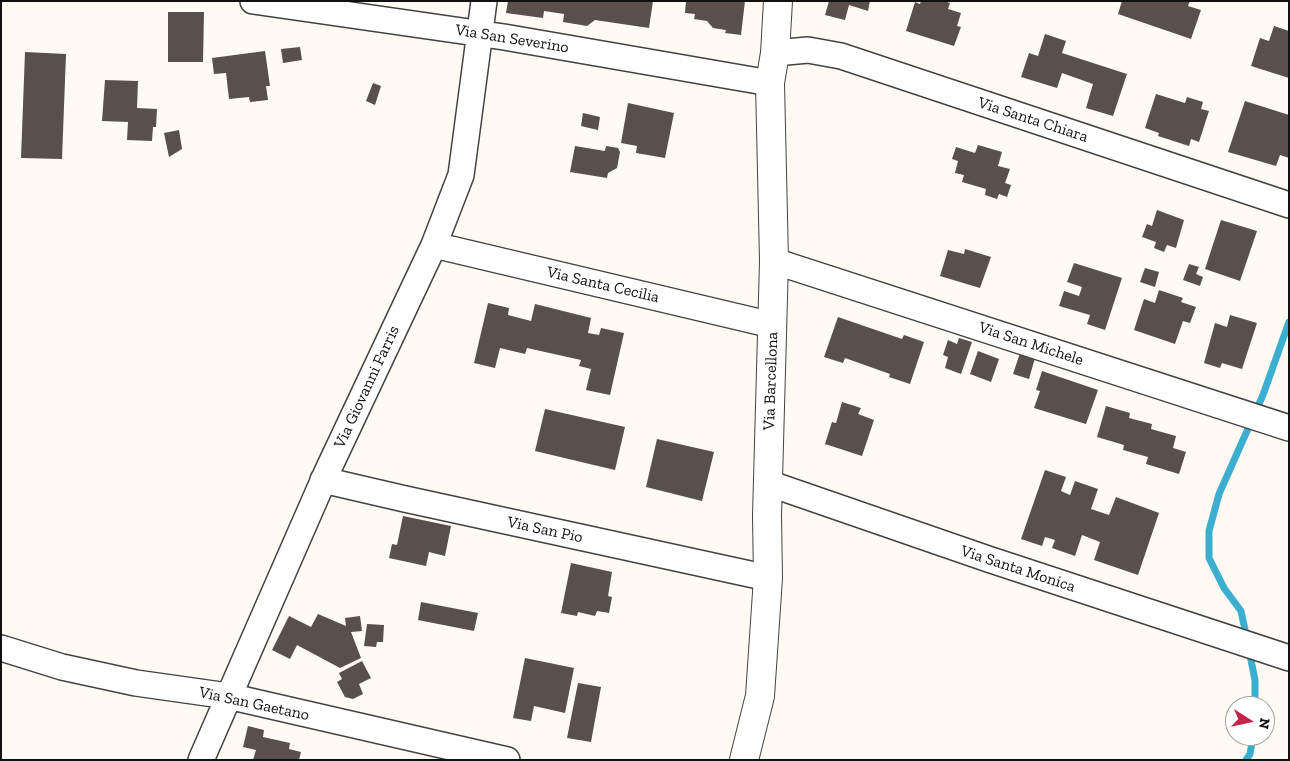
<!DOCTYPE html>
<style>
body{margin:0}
#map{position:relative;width:1290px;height:761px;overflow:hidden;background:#fffaf3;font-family:"Zilla Slab",serif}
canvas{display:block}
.frame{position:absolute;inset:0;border:2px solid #101010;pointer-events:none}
.north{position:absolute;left:1225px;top:696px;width:50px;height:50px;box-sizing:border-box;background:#fff;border:1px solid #9f9f9f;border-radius:50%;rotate:100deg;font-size:14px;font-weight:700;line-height:20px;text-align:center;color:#101010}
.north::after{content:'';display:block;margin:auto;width:18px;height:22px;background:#c42448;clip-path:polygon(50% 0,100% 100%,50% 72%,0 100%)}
</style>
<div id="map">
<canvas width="1290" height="761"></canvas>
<div class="frame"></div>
<div class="north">N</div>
</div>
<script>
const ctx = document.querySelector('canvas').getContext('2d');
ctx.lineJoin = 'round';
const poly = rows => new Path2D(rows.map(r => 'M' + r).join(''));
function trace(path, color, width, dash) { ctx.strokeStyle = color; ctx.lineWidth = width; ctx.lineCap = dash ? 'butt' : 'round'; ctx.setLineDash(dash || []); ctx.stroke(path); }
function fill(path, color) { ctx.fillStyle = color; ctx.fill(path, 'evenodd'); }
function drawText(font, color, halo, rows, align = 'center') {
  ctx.font = font + ' "Zilla Slab",serif'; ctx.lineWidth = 5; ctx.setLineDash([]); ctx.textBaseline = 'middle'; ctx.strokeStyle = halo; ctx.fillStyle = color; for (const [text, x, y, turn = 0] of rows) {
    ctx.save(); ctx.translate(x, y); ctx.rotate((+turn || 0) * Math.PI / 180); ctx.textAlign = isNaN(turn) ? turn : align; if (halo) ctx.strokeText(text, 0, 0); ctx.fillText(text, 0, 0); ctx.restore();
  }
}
trace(poly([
 [1247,639,1241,611,1224,588,1209,558,1209,531,1219,494,1263,395,1289,322],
 [1249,650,1255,680,1255,706],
 [1246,760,1250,754,1253,736]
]), '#3cafd0', 7);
fill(poly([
 [508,1,653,1,649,28,595,20,587,26,563,22,564,14,544,11,543,18,506,13],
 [686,1,745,1,741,35,725,33,726,30,713,28,707,21,694,19,695,14,685,13],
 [829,1,870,1,868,11,849,5,845,20,825,15],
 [921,1,944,1,950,3,948,9,961,13,957,26,961,27,954,46,906,31,915,2,920,4],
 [1122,1,1190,1,1188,6,1201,10,1191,39,1118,14],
 [168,12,204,12,203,62,168,62],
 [1274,26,1289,31,1289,78,1251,66,1260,38,1269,41],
 [1045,34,1066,41,1062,53,1127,74,1113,116,1086,108,1093,84,1062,73,1057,88,1021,77,1029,53,1038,56],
 [300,47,302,60,283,63,281,49],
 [265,51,270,86,266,86,268,100,250,102,249,97,229,99,226,73,214,74,212,58],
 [25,52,66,54,62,159,21,158],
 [105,80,138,81,137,108,157,109,156,127,153,127,152,141,127,140,128,122,102,121],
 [373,83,381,86,375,105,366,101],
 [1156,94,1185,103,1187,97,1203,102,1201,109,1209,111,1199,142,1191,139,1189,146,1158,136,1159,133,1145,128],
 [1245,101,1289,115,1289,158,1280,155,1276,166,1228,152],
 [628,103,674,113,665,158,636,153,637,146,621,143],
 [583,113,600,117,598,130,581,126],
 [179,130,182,149,169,157,164,133],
 [978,145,1002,152,998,166,1010,169,1005,183,1011,185,1007,197,999,194,997,199,985,195,986,189,962,182,964,175,955,173,958,161,952,159,956,147,975,153],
 [575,146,605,151,606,146,618,148,620,152,617,168,608,173,607,178,570,172],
 [1157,210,1184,220,1176,248,1167,245,1164,252,1154,248,1156,242,1142,237,1147,224,1152,226],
 [1221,220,1257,231,1240,281,1205,269],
 [965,249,991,257,980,288,940,276,948,250,964,254],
 [1074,263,1122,278,1105,330,1087,324,1090,315,1059,306,1064,291,1079,296,1082,287,1067,282],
 [1189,264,1199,267,1196,274,1203,277,1200,286,1183,280],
 [1145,268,1159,272,1155,287,1140,282],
 [1159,290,1183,298,1181,302,1196,307,1190,323,1183,321,1175,344,1134,330,1144,299,1155,303],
 [488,303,509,308,508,315,531,321,535,304,591,318,588,333,599,335,601,328,624,333,610,395,586,390,591,369,579,366,581,360,527,348,525,354,500,348,495,368,474,363],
 [1230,315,1257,323,1242,369,1222,363,1220,368,1204,363,1215,323,1227,327],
 [838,317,902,339,904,335,924,342,910,384,889,377,890,374,845,358,843,363,824,357],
 [959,338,972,342,961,374,945,368,948,357,943,355,948,340,957,344],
 [978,351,999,359,991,382,970,374],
 [1020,353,1035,358,1029,379,1013,374],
 [1042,371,1098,390,1086,424,1034,408,1040,391,1036,390],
 [842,402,861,408,858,414,874,420,862,456,825,444,832,422,836,423],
 [1106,406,1130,413,1129,418,1152,424,1151,429,1176,436,1173,448,1186,452,1179,474,1146,464,1148,457,1123,450,1124,445,1097,437],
 [545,409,625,427,615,470,535,451],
 [657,439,714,452,702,501,646,487],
 [1045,470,1066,477,1061,491,1070,495,1075,481,1098,489,1091,509,1109,515,1116,497,1159,513,1138,575,1094,560,1100,542,1082,535,1075,556,1052,548,1055,540,1045,537,1042,546,1021,539],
 [403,516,451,526,445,556,429,552,426,566,389,558,392,544,397,545],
 [571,563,612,572,608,596,612,597,609,613,597,611,595,616,578,612,577,616,561,613],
 [421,602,478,613,474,631,418,620],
 [318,614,346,626,345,618,360,616,362,631,351,632,361,658,340,668,297,645,290,659,272,650,289,616,311,627],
 [367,624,384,625,383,642,377,642,376,647,364,646],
 [525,658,574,668,565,713,534,706,531,721,513,718],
 [362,661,371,678,359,684,363,694,353,699,345,697,337,682,342,679,339,673],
 [578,683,601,687,591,742,567,738],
 [248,726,264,730,263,737,290,743,289,749,301,752,299,760,253,760,256,750,243,747]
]), '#594f4c');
const minor = poly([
 [253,1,504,37,770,83],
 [775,53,808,50,841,56,1289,205],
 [434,245,772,325],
 [774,261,1289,428],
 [323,480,405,499,768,578],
 [768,483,988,559,1289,658],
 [1,648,62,667,136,683,228,696,507,760],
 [201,760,327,472,434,245,461,175,484,1]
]);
const tertiary = poly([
 [744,760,760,696,768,578,767,516,774,261,770,83,775,53,778,1]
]);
trace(minor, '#434343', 28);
trace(tertiary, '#434343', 30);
trace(minor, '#fff', 25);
trace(tertiary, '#fff', 28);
drawText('16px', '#101010', '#fff', [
 ["Via San Severino",512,39,9],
 ["Via Santa Chiara",1033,120,18],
 ["Via Santa Cecilia",603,285,13],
 ["Via San Michele",1031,344,18],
 ["Via Barcellona",771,381,-88],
 ["Via Giovanni Farris",367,387,-65],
 ["Via San Pio",545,530,12],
 ["Via Santa Monica",1018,569,18],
 ["Via San Gaetano",254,704,12]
]);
</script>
